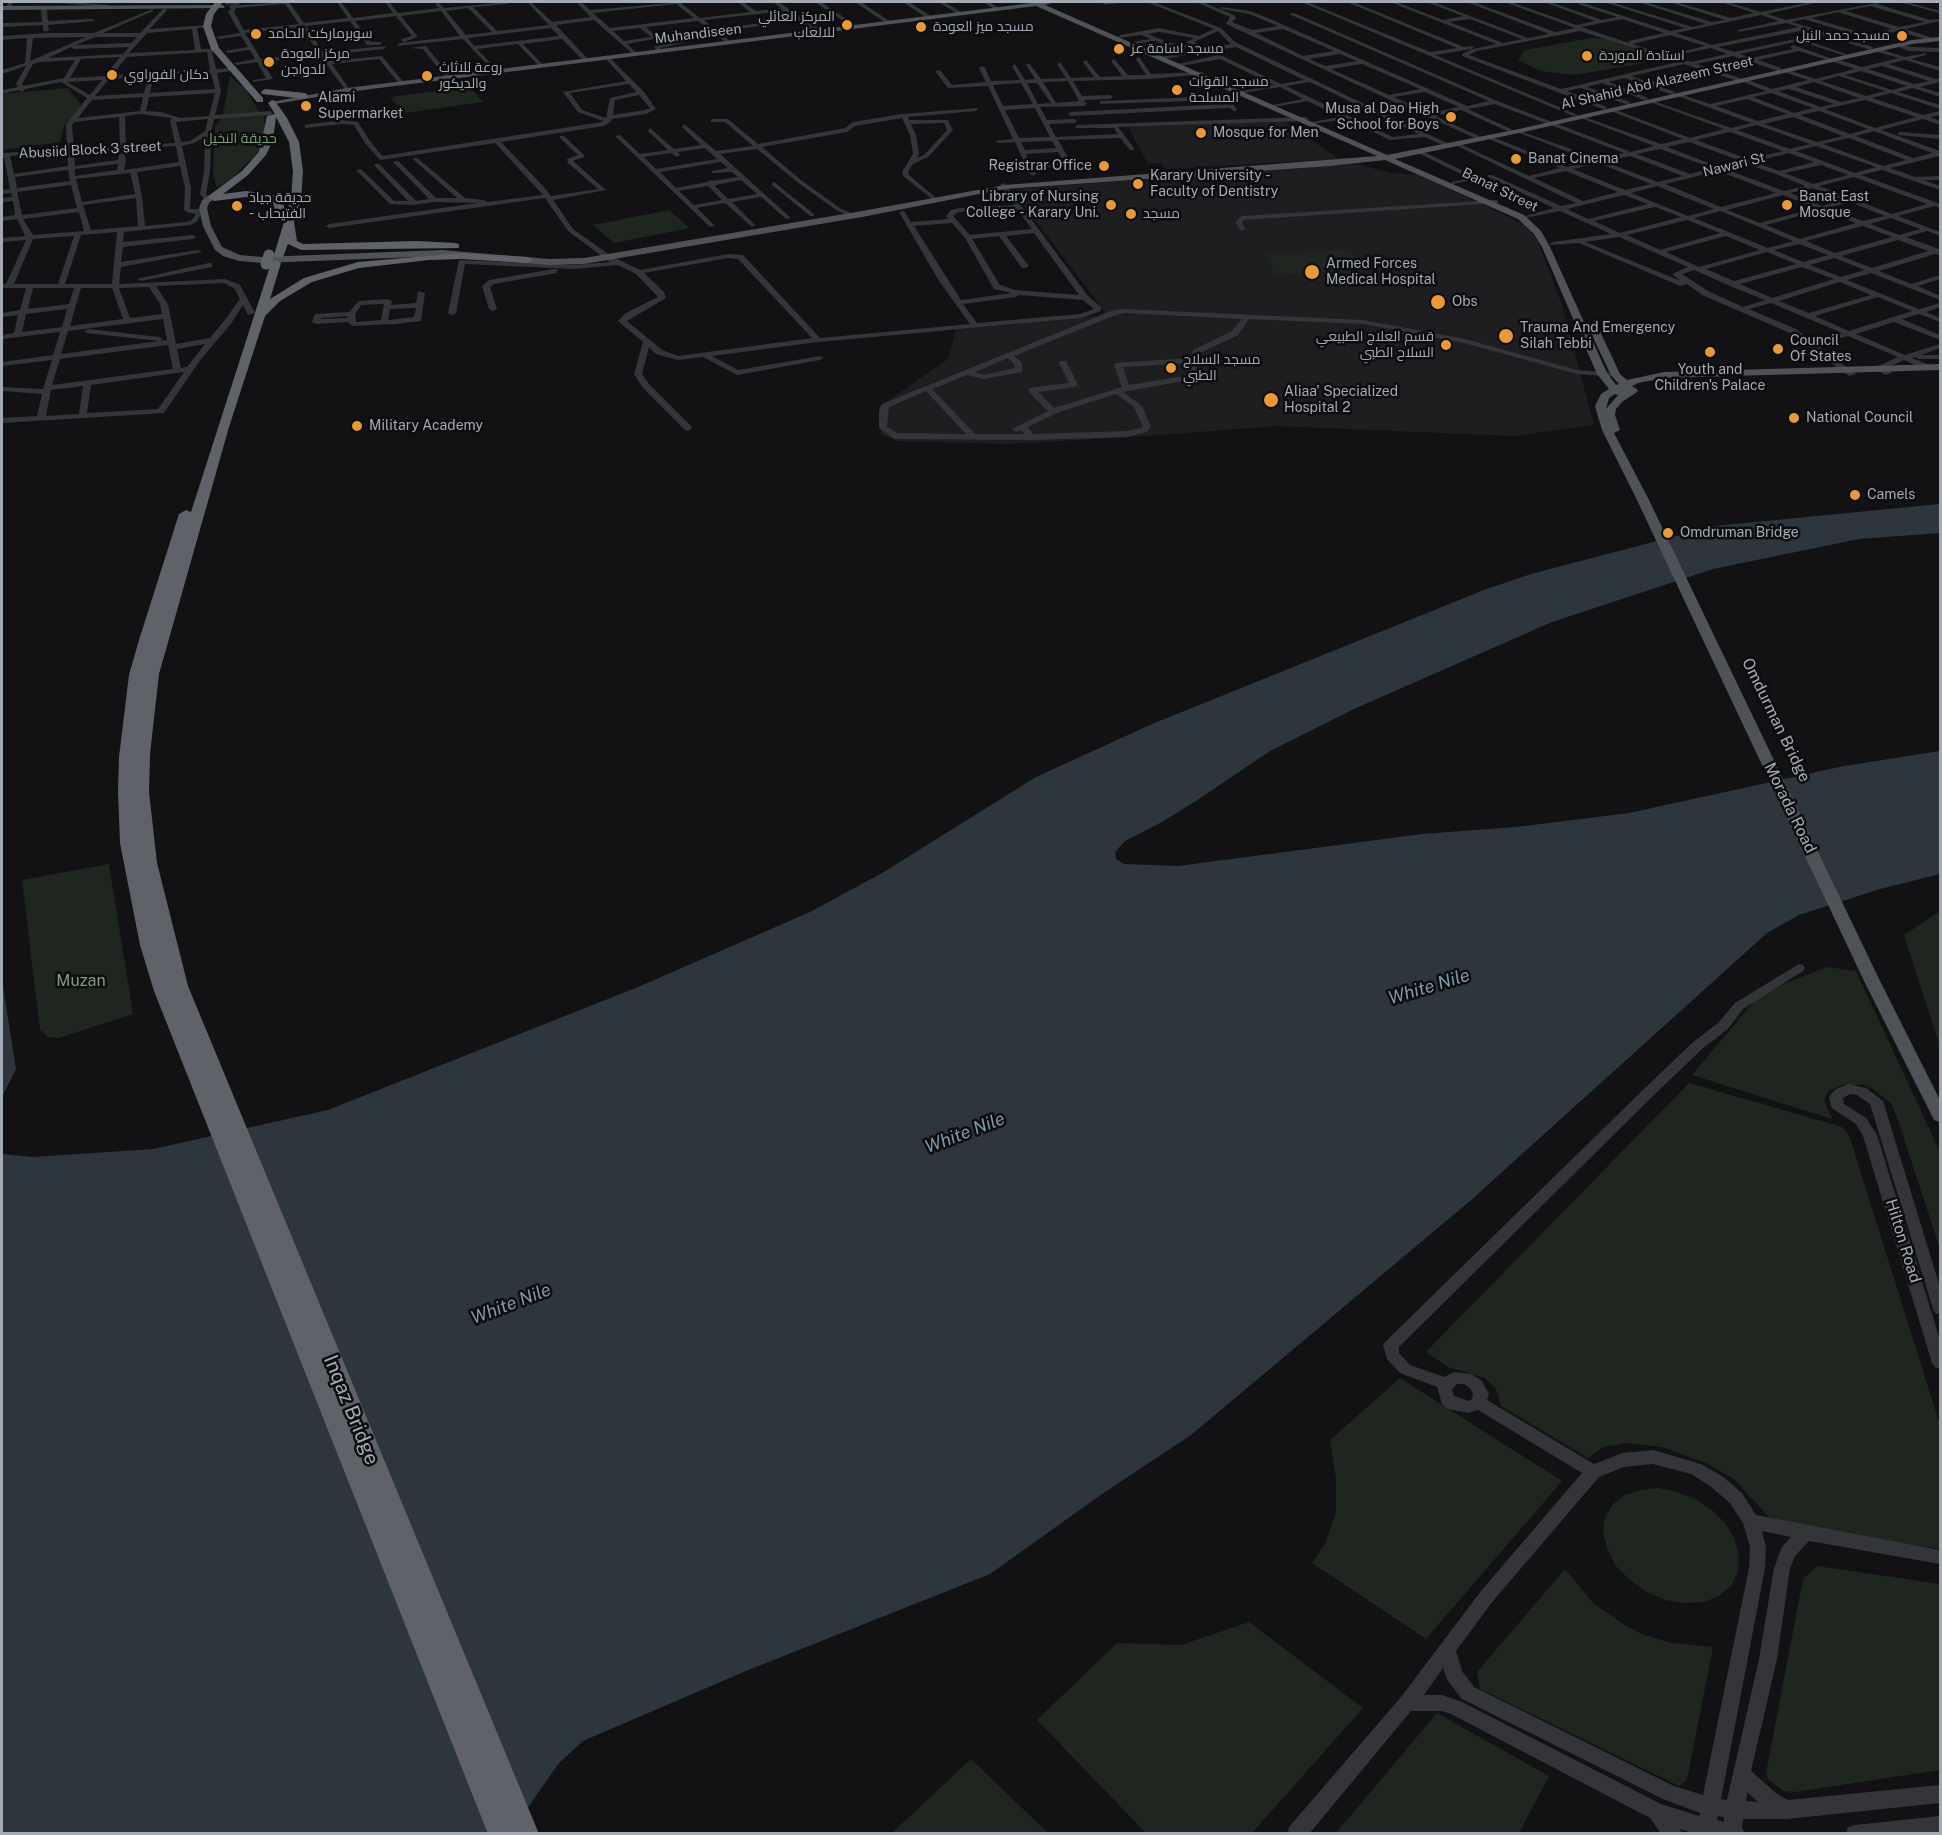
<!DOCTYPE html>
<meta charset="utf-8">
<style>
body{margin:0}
#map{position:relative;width:1942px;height:1835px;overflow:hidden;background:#121214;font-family:"Public Sans",sans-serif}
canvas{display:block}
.frame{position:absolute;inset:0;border:3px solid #a4abb4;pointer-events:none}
</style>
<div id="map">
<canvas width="1942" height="1835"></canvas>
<div class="frame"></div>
</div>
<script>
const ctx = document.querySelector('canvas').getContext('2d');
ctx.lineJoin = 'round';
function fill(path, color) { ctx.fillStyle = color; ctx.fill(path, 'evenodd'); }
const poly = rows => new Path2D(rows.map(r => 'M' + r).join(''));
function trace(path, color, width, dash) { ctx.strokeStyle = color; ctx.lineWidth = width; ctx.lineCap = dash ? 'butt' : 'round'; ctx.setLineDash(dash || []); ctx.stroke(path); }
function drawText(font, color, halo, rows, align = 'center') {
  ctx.font = font + ' "Public Sans",Cairo,sans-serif'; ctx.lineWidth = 5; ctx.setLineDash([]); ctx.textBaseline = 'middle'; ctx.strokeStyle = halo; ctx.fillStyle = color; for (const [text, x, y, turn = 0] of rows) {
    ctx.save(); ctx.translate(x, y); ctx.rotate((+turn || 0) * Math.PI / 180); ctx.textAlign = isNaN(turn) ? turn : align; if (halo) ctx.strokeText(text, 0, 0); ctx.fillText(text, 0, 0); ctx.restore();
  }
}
fill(poly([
 [1284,121,1339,159,1166,169,1161,163,1148,164,1128,127],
 [1357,164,1390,173,1419,175,1524,224,1537,239,1562,305,1594,425,1513,436,1278,426,1133,437,1005,444,898,441,881,435,879,407,948,359,956,330,1098,316,1104,313,1103,309,1015,194,1017,189]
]), '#1e1e21');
fill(poly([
 [1590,38,1607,39,1655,54,1655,58,1644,63,1575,75,1541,71,1518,60,1525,50],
 [230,76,246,90,260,113,223,115],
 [470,87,483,102,405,113,390,97],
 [68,88,83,107,64,126,60,142,2,150,2,94],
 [264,115,265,141,257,158,249,161,232,178,217,188,213,175,215,127,222,117],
 [669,210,690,228,614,243,593,225],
 [1349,250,1362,272,1276,275,1264,253],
 [109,864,133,1014,59,1038,48,1037,40,1030,22,880],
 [1940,911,1940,1047,1904,935],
 [1827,967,1856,971,1940,1152,1940,1249,1897,1117,1891,1103,1873,1089,1864,1085,1843,1085,1828,1091,1824,1100,1832,1119,1692,1075,1761,993],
 [1689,1083,1842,1127,1849,1135,1940,1425,1940,1549,1774,1523,1734,1479,1706,1463,1662,1447,1629,1443,1603,1447,1588,1458,1501,1406,1496,1389,1485,1378,1448,1367,1426,1352],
 [1400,1378,1562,1481,1426,1639,1312,1563,1325,1544,1336,1513,1336,1479,1330,1440],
 [1658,1488,1677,1492,1695,1499,1712,1510,1726,1524,1735,1540,1739,1557,1738,1572,1731,1586,1719,1596,1704,1602,1685,1603,1665,1600,1645,1591,1629,1579,1615,1565,1607,1548,1603,1532,1605,1517,1613,1504,1625,1495,1640,1490],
 [1817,1566,1940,1584,1940,1770,1795,1792,1783,1791,1768,1779,1766,1773,1803,1579],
 [1565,1569,1594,1604,1625,1625,1642,1634,1671,1643,1713,1647,1687,1780,1679,1786,1480,1689,1477,1672],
 [1249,1622,1363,1708,1252,1833,1146,1833,1037,1720,1117,1643,1181,1645],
 [1437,1713,1549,1776,1519,1833,1336,1833],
 [971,1759,1048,1833,892,1833]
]), '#1e261f');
fill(poly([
 [1940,504,1940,533,1859,539,1713,569,1552,622,1354,709,1270,751,1199,799,1162,822,1125,841,1115,852,1116,859,1124,864,1178,866,1422,834,1516,827,1629,813,1844,766,1940,751,1940,874,1880,889,1799,915,1767,933,1470,1201,1191,1435,1102,1494,990,1574,746,1671,583,1741,559,1763,510,1833,2,1833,2,1154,33,1157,153,1149,328,1110,638,987,810,912,882,873,1036,777,1152,724,1484,590,1531,574,1714,526],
 [2,980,16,1069,2,1097]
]), '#2c363c');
fill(poly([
 [9,2,14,2,8,10,5,8,9,2],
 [47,2,70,2,109,5,106,7,47,2],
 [224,2,240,2,239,5,289,2,304,23,348,18,337,2,341,2,353,18,393,13,385,2,389,2,398,13,439,8,435,4,438,2,444,8,509,2,507,4,473,7,497,31,549,25,527,2,531,2,552,22,591,17,576,2,581,2,590,10,684,2,682,4,700,18,750,12,738,2,743,2,756,11,781,8,773,2,779,2,811,25,829,30,826,32,807,27,785,11,704,20,715,29,770,22,773,24,719,32,730,41,728,44,698,21,646,27,658,38,627,44,638,54,635,56,594,20,556,25,588,59,588,61,584,61,562,39,523,44,543,65,541,68,518,44,477,49,498,71,496,74,463,39,397,46,399,43,460,36,441,11,401,16,418,37,403,42,401,39,412,36,396,16,355,21,371,42,382,42,380,45,367,45,350,21,306,26,323,52,386,46,384,49,326,55,330,61,382,56,405,84,400,85,379,59,332,64,350,90,347,92,320,56,263,62,273,79,253,82,253,80,266,78,257,62,237,65,234,63,255,59,250,50,228,53,225,51,248,47,241,36,219,39,216,37,240,33,228,12,231,9,229,6,234,4,226,5,224,2],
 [285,4,299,24,244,30,234,12,236,8,285,4],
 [676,4,694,18,610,28,593,13,676,4],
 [468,8,492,32,466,35,446,11,468,8],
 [301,27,318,52,261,59,245,33,301,27],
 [551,28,559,36,474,46,468,38,551,28],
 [640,28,651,37,624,41,613,31,640,28],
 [815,2,821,2,857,26,852,27,815,2],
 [855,2,861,2,891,22,886,23,855,2],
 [903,2,909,2,932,17,927,18,903,2],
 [938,2,944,2,963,13,958,14,938,2],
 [983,2,989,2,999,8,994,9,983,2],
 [1105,2,1127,2,1103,5,1105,2],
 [1147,2,1153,2,1221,28,1235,42,1377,110,1403,106,1226,24,1230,17,1196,2,1202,2,1234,15,1236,18,1232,22,1252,30,1278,26,1249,14,1221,9,1221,7,1250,11,1268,18,1467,106,1489,101,1289,14,1294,13,1497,101,1631,152,1654,146,1581,118,1581,116,1661,144,1683,139,1608,110,1613,109,1690,138,1724,129,1650,102,1650,100,1731,128,1751,123,1675,95,1680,94,1710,104,1766,91,1743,82,1745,79,1772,89,1808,80,1784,72,1786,69,1815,79,1855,69,1831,61,1833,58,1862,67,1899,58,1874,51,1876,48,1905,57,1926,53,1926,55,1911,59,1940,67,1940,71,1905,60,1888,64,1936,79,1940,78,1940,82,1920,87,1940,93,1940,97,1913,88,1898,92,1940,105,1940,109,1891,93,1872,98,1923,115,1940,111,1940,115,1930,117,1940,121,1940,125,1923,119,1881,130,1940,151,1940,156,1890,168,1915,177,1940,176,1940,180,1924,180,1940,186,1940,190,1882,170,1861,175,1940,204,1940,208,1934,206,1898,216,1940,232,1940,236,1927,231,1906,237,1939,249,1940,255,1935,254,1879,271,1911,284,1940,275,1940,279,1918,286,1940,296,1940,300,1871,273,1847,280,1919,309,1940,303,1940,307,1926,312,1940,318,1940,322,1919,314,1902,319,1940,335,1940,340,1894,322,1856,334,1905,355,1940,344,1940,348,1921,355,1940,355,1940,359,1919,359,1915,357,1912,358,1930,365,1930,369,1924,369,1904,360,1887,368,1892,373,1885,375,1878,370,1878,366,1898,357,1848,336,1825,342,1825,338,1842,333,1771,303,1749,309,1796,329,1856,374,1849,376,1790,333,1702,295,1687,284,1680,286,1579,243,1551,245,1549,244,1553,242,1611,234,1560,211,1525,218,1525,216,1554,208,1488,177,1488,175,1492,175,1561,206,1576,203,1453,144,1458,143,1529,176,1560,168,1486,138,1486,136,1490,136,1567,167,1592,161,1517,132,1517,130,1599,159,1624,153,1495,104,1468,109,1511,129,1511,131,1507,131,1461,110,1435,116,1479,136,1479,138,1477,139,1408,108,1383,113,1451,145,1452,146,1449,148,1425,137,1390,140,1346,119,1312,124,1312,122,1340,117,1308,101,1273,107,1273,105,1303,99,1280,87,1242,93,1242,91,1274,85,1220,59,1181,66,1178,64,1214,56,1205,52,1164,59,1161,57,1200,49,1197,48,1169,47,1156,41,1132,44,1132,42,1151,39,1141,35,1118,38,1120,35,1159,28,1199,36,1214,29,1147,2],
 [1283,29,1334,51,1303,56,1256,33,1283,29],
 [1218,31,1231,44,1207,48,1194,42,1218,31],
 [1159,32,1194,38,1186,42,1191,45,1170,43,1148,34,1159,32],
 [1236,47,1304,80,1281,84,1212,51,1236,47],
 [1340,54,1357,61,1325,66,1309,59,1340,54],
 [1362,64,1420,89,1389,95,1331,69,1362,64],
 [1882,66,1929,81,1914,84,1868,69,1882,66],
 [1861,71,1907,86,1892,90,1845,75,1861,71],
 [1839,76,1885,91,1866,96,1821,81,1839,76],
 [1310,82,1374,113,1419,134,1393,137,1286,86,1310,82],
 [1814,82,1859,98,1841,102,1796,87,1814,82],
 [1789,89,1834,104,1820,107,1778,91,1789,89],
 [1425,92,1459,107,1429,113,1394,97,1425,92],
 [1771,93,1813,108,1794,113,1753,97,1771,93],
 [1747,99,1787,114,1758,121,1716,106,1747,99],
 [1865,100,1916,117,1875,128,1825,109,1865,100],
 [1819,111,1868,129,1850,134,1800,115,1819,111],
 [1793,117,1843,136,1817,142,1764,124,1793,117],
 [1757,125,1810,144,1790,149,1737,130,1757,125],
 [1874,131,1932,153,1913,158,1856,136,1874,131],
 [1730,132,1783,151,1748,159,1696,140,1730,132],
 [1849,138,1906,160,1883,166,1823,144,1849,138],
 [1689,142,1741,161,1719,167,1667,147,1689,142],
 [1816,146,1876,167,1855,173,1796,151,1816,146],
 [1660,149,1712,168,1690,174,1637,154,1660,149],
 [1789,153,1814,162,1779,171,1754,162,1789,153],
 [1630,156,1683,176,1658,182,1605,162,1630,156],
 [1598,163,1651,184,1625,190,1573,169,1598,163],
 [1747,164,1776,174,1805,186,1784,191,1725,169,1747,164],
 [1821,165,1848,175,1813,184,1785,173,1821,165],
 [1566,171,1618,192,1583,201,1534,178,1566,171],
 [1718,171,1776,193,1721,207,1665,184,1718,171],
 [1854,177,1927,204,1892,214,1819,186,1854,177],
 [1657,186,1714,209,1688,216,1631,193,1657,186],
 [1812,188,1843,200,1822,206,1790,193,1812,188],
 [1624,195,1648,204,1588,219,1567,209,1624,195],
 [1783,195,1815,208,1760,223,1727,210,1783,195],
 [1850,202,1885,216,1863,221,1828,208,1850,202],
 [1655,207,1681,217,1620,233,1594,221,1655,207],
 [1821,210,1856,223,1800,239,1766,225,1821,210],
 [1720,211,1757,226,1793,241,1768,248,1694,218,1720,211],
 [1891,218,1920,229,1899,235,1870,224,1891,218],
 [1687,220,1720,233,1660,250,1627,235,1687,220],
 [1863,226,1892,237,1835,253,1806,241,1863,226],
 [1726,236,1760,250,1699,267,1666,252,1726,236],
 [1619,237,1688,267,1672,274,1681,281,1585,242,1619,237],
 [1898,240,1928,251,1872,268,1841,256,1898,240],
 [1799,244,1828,255,1803,262,1774,250,1799,244],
 [1767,252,1796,264,1734,281,1706,269,1767,252],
 [1834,258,1865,270,1841,277,1810,265,1834,258],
 [1802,267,1834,279,1772,298,1740,284,1802,267],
 [1694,270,1730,286,1765,300,1743,307,1708,291,1682,274,1694,270],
 [1840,282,1871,295,1809,313,1779,301,1840,282],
 [1878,297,1912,311,1849,331,1815,316,1878,297],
 [1301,2,1307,2,1430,52,1457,48,1347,2,1353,2,1464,47,1474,46,1472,49,1435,55,1578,115,1573,116,1301,2],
 [1390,2,1396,2,1443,20,1463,16,1427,2,1433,2,1528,38,1549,34,1467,2,1473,2,1555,32,1575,28,1504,2,1511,2,1576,25,1595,21,1544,2,1550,2,1602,20,1617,17,1578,4,1580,2,1670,31,1685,28,1604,2,1611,2,1692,27,1706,24,1638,2,1645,2,1712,22,1725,20,1669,2,1676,2,1731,18,1754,13,1721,2,1727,2,1761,12,1811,2,1819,2,1767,14,1786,20,1882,2,1877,4,1930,20,1940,19,1940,21,1905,29,1933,38,1931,41,1898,31,1853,41,1873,47,1871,50,1825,36,1805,40,1846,54,1846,56,1799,41,1740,54,1752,58,1793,49,1790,47,1793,45,1830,58,1827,60,1799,51,1758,60,1781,68,1779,71,1751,62,1715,70,1740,78,1738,81,1709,72,1654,84,1675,92,1673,95,1625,78,1609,82,1648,98,1646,101,1602,83,1587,87,1630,102,1628,105,1581,88,1567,91,1607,107,1605,110,1462,56,1462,54,1473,49,1496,44,1390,2],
 [1870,6,1925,22,1899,27,1845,11,1870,6],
 [1838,12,1892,29,1866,34,1811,18,1838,12],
 [1761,15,1779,21,1738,30,1738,32,1786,23,1799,27,1712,45,1676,33,1761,15],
 [1470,19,1522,39,1503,43,1449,22,1470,19],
 [1622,19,1664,33,1629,41,1629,43,1581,27,1622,19],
 [1804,19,1859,36,1847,39,1792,22,1804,19],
 [1805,30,1819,34,1734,52,1718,47,1805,30],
 [1580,31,1678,62,1561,89,1469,55,1477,51,1580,31],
 [1670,35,1705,46,1667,55,1632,44,1670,35],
 [1711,48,1727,54,1691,62,1672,56,1711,48],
 [1733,56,1745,60,1709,68,1696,64,1733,56],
 [1684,64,1702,70,1648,82,1631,76,1684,64],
 [1899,2,1906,2,1940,11,1940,13,1899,2],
 [44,8,47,10,48,21,92,19,95,21,48,25,49,30,46,32,43,30,43,25,2,27,2,23,42,22,41,10,44,8],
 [164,8,167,10,150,29,209,25,209,27,197,28,201,49,219,49,219,51,212,52,216,69,234,68,237,70,217,73,221,91,215,115,270,111,273,113,270,115,214,119,211,132,210,172,206,194,211,200,210,201,206,201,200,194,204,172,205,137,194,143,182,146,191,188,190,209,199,209,203,206,206,208,196,222,190,225,124,232,123,242,193,235,196,237,193,239,123,247,121,262,198,250,202,252,121,267,119,284,225,279,240,285,255,313,248,315,243,305,230,325,201,359,164,413,2,423,2,418,37,416,42,394,2,391,2,387,43,389,52,360,2,366,2,362,53,355,60,332,2,339,2,335,14,333,18,315,2,317,2,313,20,310,26,288,2,288,2,284,6,284,26,240,2,242,2,238,25,236,17,219,2,221,2,217,15,215,13,201,2,202,2,198,12,197,11,193,2,194,2,190,10,189,4,157,2,157,2,153,67,149,66,125,87,98,61,82,25,89,22,92,19,90,2,94,2,90,18,87,16,84,26,66,2,74,2,70,25,63,27,38,2,40,2,36,46,33,94,33,153,9,153,11,103,33,140,33,164,8],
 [192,29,195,50,129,53,147,33,192,29],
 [86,37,30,61,33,38,86,37],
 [95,37,137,37,131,43,76,45,95,37],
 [71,47,74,49,129,47,123,54,48,58,71,47],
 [207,52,210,70,112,75,127,57,207,52],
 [120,57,105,76,70,78,81,59,120,57],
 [75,60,64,78,23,86,22,84,33,64,39,62,75,60],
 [211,73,215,89,150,93,154,76,211,73],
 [148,77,144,93,95,96,109,79,148,77],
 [102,80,90,95,67,82,68,82,102,80],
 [215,93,209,116,180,118,161,112,146,111,149,97,215,93],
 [143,97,140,111,78,118,92,100,143,97],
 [139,114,172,118,170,120,175,143,126,146,125,116,139,114],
 [119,117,120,146,74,149,72,125,74,122,119,117],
 [208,119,205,131,190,141,181,142,176,122,208,119],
 [176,146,179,162,124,170,126,161,125,155,122,153,119,155,118,160,75,166,74,153,176,146],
 [67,153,68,166,14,174,10,156,67,153],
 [118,164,117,170,75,176,75,169,118,164],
 [180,166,185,188,184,210,189,213,196,214,192,220,187,222,145,226,142,196,137,172,180,166],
 [68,170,70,181,17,188,15,177,68,170],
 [130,173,135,194,82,202,76,179,130,173],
 [71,185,77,208,22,215,17,192,71,185],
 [136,198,138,226,91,230,83,205,136,198],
 [79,212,84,231,33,235,23,219,79,212],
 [117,232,112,284,65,284,81,235,117,232],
 [74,236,58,284,14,284,33,239,74,236],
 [224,283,234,288,240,299,224,321,210,338,176,344,168,304,156,286,224,283],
 [149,287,160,304,162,314,130,318,119,288,149,287],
 [33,288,74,288,69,304,28,309,33,288],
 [81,288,112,288,123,319,70,326,81,288],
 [67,309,62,327,22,332,26,314,67,309],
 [163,319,167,340,160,341,163,339,159,337,89,329,85,331,86,333,159,341,61,354,68,331,163,319],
 [205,344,187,367,181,368,177,349,205,344],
 [168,345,173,369,52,385,60,359,168,345],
 [184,372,158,409,87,413,91,385,184,372],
 [83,386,79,414,46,416,51,390,83,386],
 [672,30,676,30,691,41,660,48,662,51,657,52,654,46,683,40,672,32,672,30],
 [1898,43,1910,47,1940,48,1940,52,1909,51,1896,46,1898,43],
 [426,46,451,77,451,79,447,79,423,49,410,48,426,46],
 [607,55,644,92,656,109,646,114,612,119,610,122,604,126,501,142,544,187,551,196,598,189,568,163,567,159,578,155,560,138,560,136,564,136,584,155,584,157,573,161,606,190,553,200,573,229,611,256,640,270,728,254,743,255,820,338,970,324,939,281,899,212,904,211,911,222,948,219,946,216,951,210,959,208,1014,205,1000,185,1003,183,1005,184,1088,296,1101,307,1101,311,1081,318,818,342,712,356,738,370,820,356,824,358,820,360,737,375,703,357,678,360,656,354,649,347,642,374,649,384,691,426,692,428,688,431,685,430,643,388,634,374,643,342,618,321,626,313,658,297,636,274,618,265,573,269,465,264,456,313,452,315,448,313,459,260,573,265,610,262,568,231,545,198,329,228,326,226,329,224,478,203,434,202,414,205,390,204,356,170,361,169,394,201,408,201,375,166,375,164,379,164,416,201,429,199,393,162,398,161,436,198,457,198,414,160,413,159,416,157,465,198,484,200,487,202,543,195,495,143,380,160,365,143,354,125,342,124,306,128,304,125,342,120,358,122,370,141,382,156,602,122,603,121,578,112,563,92,626,81,605,58,607,55],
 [629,84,636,92,610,98,606,118,582,110,570,93,629,84],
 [639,95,650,108,645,110,613,115,615,100,639,95],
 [1017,209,1032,229,970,235,953,216,959,212,1017,209],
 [952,223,965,238,994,289,1012,293,961,300,914,226,952,223],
 [1034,233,1079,295,1015,290,1000,285,972,239,999,236,1022,268,1025,268,1029,266,1006,236,1034,233],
 [728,258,738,259,812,338,678,356,662,350,627,321,666,298,664,292,644,273,728,258],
 [1019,295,1083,300,1094,309,1080,314,977,323,963,304,1016,297,1019,295],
 [1139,57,1151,74,1202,72,1205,74,1150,79,1073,81,1082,96,1110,95,1113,97,1110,99,1084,100,1087,104,1084,106,1040,107,1047,120,1074,119,1077,121,1074,123,1049,124,1056,137,1118,134,1114,129,1116,128,1075,128,1077,125,1306,117,1309,119,1306,121,1118,127,1134,148,1134,150,1130,150,1120,138,1058,140,1072,164,1073,171,1069,171,1066,166,1033,168,1036,174,1033,176,1030,174,1015,142,998,143,995,141,1013,139,988,86,948,88,935,71,940,70,952,85,986,82,979,68,982,66,985,68,991,81,1020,80,1012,66,1015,64,1025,80,1035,79,1026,65,1029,63,1041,79,1066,78,1057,64,1060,62,1071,78,1094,77,1083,62,1086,60,1100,77,1122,76,1111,61,1114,59,1128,75,1146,75,1136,59,1139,57],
 [1068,81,1079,101,1056,103,1043,82,1068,81],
 [1021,83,1033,104,1003,106,993,85,1021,83],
 [1027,83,1037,83,1051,103,1038,104,1027,83],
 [1035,108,1050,137,1019,138,1005,110,1035,108],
 [1052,141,1056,148,1025,150,1021,142,1052,141],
 [1058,152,1064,162,1031,164,1026,154,1058,152],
 [1223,96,1234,105,1237,111,1233,111,1230,108,1071,116,1068,114,1071,112,1226,104,1221,100,1099,104,1101,101,1223,96],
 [978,108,976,111,908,117,909,120,948,120,953,130,928,157,913,164,908,172,909,175,934,196,935,197,932,199,903,176,902,172,913,154,910,135,902,118,855,126,847,132,762,147,801,180,840,208,851,213,852,214,849,216,836,210,797,182,757,149,720,154,791,218,786,219,761,197,732,202,755,225,752,227,725,203,697,208,715,226,710,227,615,136,620,135,640,154,668,150,648,131,650,128,674,149,701,145,682,127,684,124,716,151,753,146,725,122,710,122,712,119,728,119,758,144,845,128,853,122,902,114,978,108],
 [944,123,947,130,924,155,917,158,919,154,916,135,911,124,944,123],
 [705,148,717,159,656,169,644,157,671,153,677,157,680,155,678,152,705,148],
 [721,162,728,168,712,171,712,173,732,172,738,177,713,181,710,180,707,182,676,188,660,172,721,162],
 [741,180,757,194,728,199,715,186,716,185,741,180],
 [708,186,722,200,694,205,679,191,708,186],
 [1900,132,1940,135,1940,139,1898,135,1898,133,1900,132],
 [1418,151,1422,151,1480,179,1452,184,1452,182,1469,178,1418,153,1418,151],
 [774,182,814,214,814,216,810,216,772,185,772,183,774,182],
 [1496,200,1498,201,1498,203,1244,220,1242,222,1245,229,1242,231,1240,230,1235,222,1242,216,1496,200],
 [209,263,212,263,212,267,141,281,137,279,209,263],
 [554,269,557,269,557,273,494,284,490,287,497,309,493,311,489,309,482,286,489,280,554,269],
 [418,291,425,293,421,321,396,324,352,326,348,322,316,324,312,322,315,314,349,312,359,301,388,299,392,301,391,305,416,303,418,291],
 [384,304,381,320,356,322,355,314,361,305,384,304],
 [416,308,414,317,388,320,390,309,416,308],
 [347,316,348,318,321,319,321,318,347,316],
 [1125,309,1363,320,1465,339,1577,370,1616,373,1620,375,1616,377,1577,374,1464,343,1363,324,1249,319,1238,335,1200,353,1195,374,1189,380,1123,392,1142,406,1151,427,1147,432,1127,437,1030,440,895,439,879,428,879,411,882,404,1111,311,1125,309],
 [1125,313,1242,319,1232,331,1193,350,1191,358,1115,363,1114,365,1122,387,1054,408,1038,392,1074,387,1078,385,1066,361,1060,361,1059,363,1069,383,1029,388,1029,392,1048,411,1012,429,1016,432,1021,430,1024,434,975,434,932,389,967,375,984,379,1022,372,1022,363,1014,356,1116,315,1125,313],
 [1008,358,1014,364,1015,368,984,375,975,372,1008,358],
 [1190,363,1187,373,1184,376,1129,385,1123,367,1190,363],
 [926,391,966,434,897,433,887,427,889,407,926,391],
 [1116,394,1134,407,1143,427,1141,428,1127,431,1033,434,1028,427,1059,412,1116,394],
 [1799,964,1803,965,1805,968,1803,971,1743,1009,1728,1029,1702,1049,1655,1094,1399,1347,1399,1353,1410,1365,1444,1377,1454,1372,1471,1374,1481,1380,1489,1394,1487,1400,1594,1464,1623,1453,1653,1450,1701,1464,1722,1476,1742,1493,1756,1515,1940,1550,1940,1564,1809,1541,1795,1556,1790,1568,1777,1659,1751,1771,1777,1794,1788,1800,1940,1785,1940,1803,1787,1819,1743,1819,1742,1827,1745,1834,1695,1834,1680,1829,1682,1834,1661,1834,1650,1818,1451,1714,1442,1711,1411,1711,1309,1834,1287,1834,1289,1827,1401,1697,1481,1591,1582,1473,1478,1410,1468,1413,1448,1409,1442,1404,1437,1387,1400,1373,1387,1359,1383,1345,1386,1341,1645,1088,1692,1043,1718,1023,1735,1003,1799,964],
 [1457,1384,1464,1384,1470,1388,1473,1394,1472,1399,1468,1401,1454,1396,1452,1389,1457,1384],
 [1653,1464,1691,1474,1710,1486,1730,1503,1743,1523,1750,1547,1749,1568,1703,1795,1674,1786,1474,1687,1462,1671,1456,1651,1493,1601,1599,1477,1624,1467,1653,1464],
 [1762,1531,1791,1537,1782,1547,1774,1568,1759,1659,1727,1800,1721,1799,1765,1568,1766,1547,1762,1531],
 [1443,1668,1448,1681,1462,1699,1663,1799,1700,1813,1699,1816,1661,1804,1462,1702,1442,1695,1424,1695,1443,1668],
 [1747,1792,1758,1802,1746,1801,1747,1792],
 [1718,1816,1724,1817,1724,1822,1717,1820,1718,1816],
 [1849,1084,1866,1088,1883,1101,1940,1287,1940,1315,1935,1313,1933,1309,1870,1104,1857,1095,1850,1094,1843,1098,1844,1104,1866,1118,1877,1135,1940,1340,1940,1369,1935,1367,1932,1363,1863,1136,1856,1124,1833,1109,1831,1106,1829,1097,1831,1094,1836,1089,1849,1084],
 [1940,1816,1940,1834,1846,1834,1848,1827,1855,1825,1940,1816]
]), '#333538');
fill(poly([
 [1040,2,1055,2,1045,5,1387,155,1519,129,1912,40,1940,37,1940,41,1912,44,1519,133,1395,159,1524,215,1541,231,1550,247,1607,373,1616,385,1619,384,1611,375,1587,325,1589,323,1597,325,1620,374,1627,380,1664,372,1940,364,1940,370,1664,378,1638,383,1632,386,1638,390,1637,392,1622,402,1616,409,1615,415,1620,430,1614,433,1648,498,1880,981,1940,1100,1940,1122,1934,1120,1932,1116,1864,981,1636,498,1602,430,1595,406,1601,394,1609,389,1597,374,1542,247,1534,234,1518,219,1385,160,1330,166,1005,189,862,217,584,264,549,265,442,256,262,263,239,261,223,256,215,250,203,226,199,208,202,200,212,194,216,197,209,203,207,208,211,226,222,247,240,255,262,257,442,250,549,259,584,258,862,211,1005,185,1377,156,1036,6,347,92,275,104,271,102,347,88,1040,2],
 [1615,394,1618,395,1606,409,1609,398,1615,394],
 [223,5,225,8,2,10,2,6,223,5]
]), '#4f5257');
fill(poly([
 [215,2,223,2,214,14,211,26,219,48,263,98,263,102,257,102,211,49,203,26,206,14,215,2],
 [265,89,305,93,309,96,305,99,262,94,261,92,265,89],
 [272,100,275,101,287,118,299,142,303,171,301,199,294,222,297,241,303,244,417,241,455,243,459,244,459,248,301,250,288,244,283,257,275,257,274,255,285,219,277,217,273,203,246,197,214,201,207,197,242,171,259,152,267,116,275,114,268,103,272,100],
 [276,117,289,142,293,171,291,199,286,214,282,199,273,195,246,191,223,194,248,175,266,155,273,140,276,117],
 [461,253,528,257,533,260,528,263,461,259,429,260,359,268,312,282,280,301,265,316,229,427,159,674,150,754,149,792,157,863,188,986,539,1834,488,1834,154,991,140,945,120,843,118,791,119,757,129,675,139,640,179,514,186,510,191,512,271,263,276,260,281,263,270,299,304,278,358,262,461,253]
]), '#5f6369');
trace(poly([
 [266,264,269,255]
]), '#5f6369', 11);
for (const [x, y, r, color] of [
 [847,25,6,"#ed9830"],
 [921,27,6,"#ed9830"],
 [256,34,6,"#ed9830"],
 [1902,36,6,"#ed9830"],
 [1119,49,6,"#ed9830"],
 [1587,56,6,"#ed9830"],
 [269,62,6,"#ed9830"],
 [112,75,6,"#ed9830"],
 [427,76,6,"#ed9830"],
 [1177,90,6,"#ed9830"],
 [306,106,6,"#ed9830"],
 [1451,117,6,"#ed9830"],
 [1201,133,6,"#ed9830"],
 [1516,159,6,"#ed9830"],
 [1104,166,6,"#ed9830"],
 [1138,184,6,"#ed9830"],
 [1111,205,6,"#ed9830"],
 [1787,205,6,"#ed9830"],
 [237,206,6,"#ed9830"],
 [1131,214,6,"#ed9830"],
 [1312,272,8,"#ed9830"],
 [1438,302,8,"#ed9830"],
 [1506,336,8,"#ed9830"],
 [1446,345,6,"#ed9830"],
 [1778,349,6,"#ed9830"],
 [1710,352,6,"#ed9830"],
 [1171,368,6,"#ed9830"],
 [1271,400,8,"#ed9830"],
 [1794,418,6,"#ed9830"],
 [357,426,6,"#ed9830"],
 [1855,495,6,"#ed9830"],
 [1668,533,6,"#ed9830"]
]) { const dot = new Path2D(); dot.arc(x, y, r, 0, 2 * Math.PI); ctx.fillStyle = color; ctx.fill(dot); trace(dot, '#0d0d0f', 2); }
drawText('14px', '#a4abb4', '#0d0d0f', [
 ["المركز العائلي",835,17,"right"],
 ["للالعاب",835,33,"right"],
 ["مسجد ميز العودة",933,27],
 ["سوبرماركت الحامد",268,34],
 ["مسجد حمد النيل",1890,36,"right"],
 ["مسجد اسامة عز",1131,49],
 ["مركز العودة",281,54],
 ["للدواجن",281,70],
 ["استادة الموردة",1599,56],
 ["روعة للاثاث",439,68],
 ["والديكور",439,84],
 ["دكان الفوراوي",124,75],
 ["مسجد القوات",1189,82],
 ["المسلحة",1189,98],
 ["Alami",318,98],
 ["Supermarket",318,114],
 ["Musa al Dao High",1439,109,"right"],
 ["School for Boys",1439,125,"right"],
 ["Mosque for Men",1213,133],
 ["Banat Cinema",1528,159],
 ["Registrar Office",1092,166,"right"],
 ["Karary University -",1150,176],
 ["Faculty of Dentistry",1150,192],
 ["Library of Nursing",1099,197,"right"],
 ["College - Karary Uni.",1099,213,"right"],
 ["Banat East",1799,197],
 ["Mosque",1799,213],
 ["حديقة جياد",249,198],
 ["- الفتيحاب",249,214],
 ["مسجد",1143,214],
 ["Armed Forces",1326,264],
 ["Medical Hospital",1326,280],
 ["Obs",1452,302],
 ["Trauma And Emergency",1520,328],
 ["Silah Tebbi",1520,344],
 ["قسم العلاج الطبيعي",1434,337,"right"],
 ["السلاح الطبي",1434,353,"right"],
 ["Council",1790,341],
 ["Of States",1790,357],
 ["مسجد السلاح",1183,360],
 ["الطبي",1183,376],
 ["Youth and",1710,370,"center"],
 ["Children's Palace",1710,386,"center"],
 ["Aliaa' Specialized",1284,392],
 ["Hospital 2",1284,408],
 ["National Council",1806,418],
 ["Military Academy",369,426],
 ["Camels",1867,495],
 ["Omdruman Bridge",1680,533]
], 'left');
drawText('14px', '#a4abb4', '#0d0d0f', [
 ["Muhandiseen",698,34,-7],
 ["Al Shahid Abd Alazeem Street",1657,83,-13],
 ["Abusiid Block 3 street",90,150,-3],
 ["Nawari St",1734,165,-14],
 ["Banat Street",1500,190,26]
]);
drawText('14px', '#7d9f7b', '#0d0d0f', [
 ["حديقة النخيل",240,139]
]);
drawText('16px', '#a4abb4', '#0d0d0f', [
 ["Omdurman Bridge",1776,720,64],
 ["Morada Road",1790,808,64],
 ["Hilton Road",1903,1241,73]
]);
drawText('16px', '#7d9f7b', '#0d0d0f', [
 ["Muzan",81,981]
]);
drawText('italic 18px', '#7b9caf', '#0d0d0f', [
 ["White Nile",1429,987,-17],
 ["White Nile",965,1133,-21],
 ["White Nile",511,1304,-21]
]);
drawText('20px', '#a4abb4', '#0d0d0f', [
 ["Inqaz Bridge",351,1410,68]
]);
</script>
